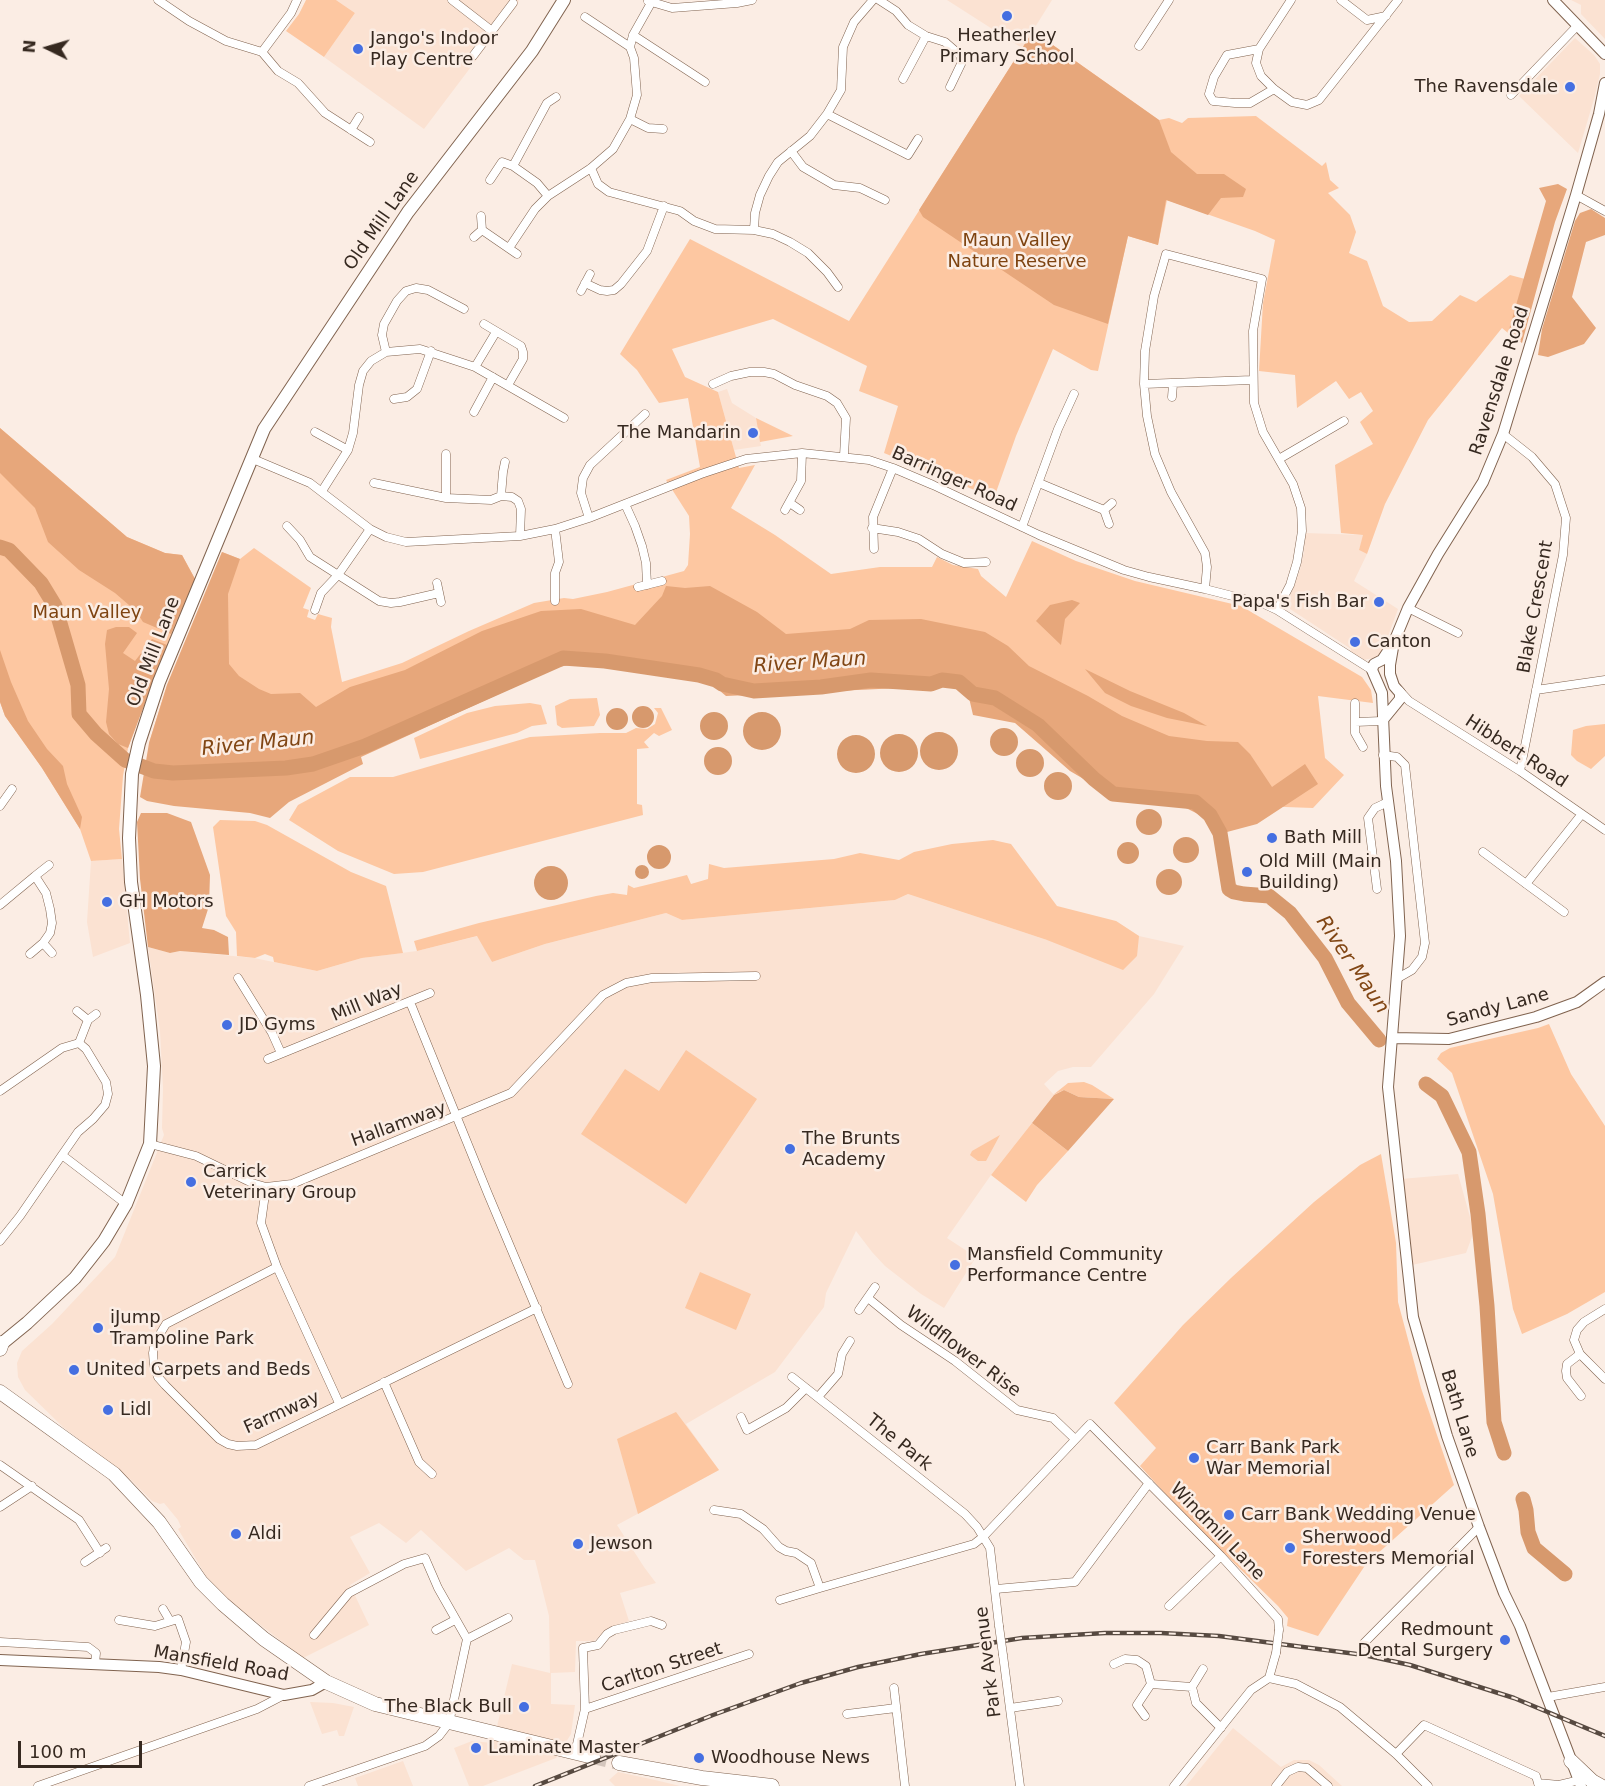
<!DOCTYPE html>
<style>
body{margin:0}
#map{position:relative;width:1605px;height:1786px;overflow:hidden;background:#fbede4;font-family:"DejaVu Sans",sans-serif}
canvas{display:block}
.north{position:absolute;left:18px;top:18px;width:60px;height:60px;-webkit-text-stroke:4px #fbede4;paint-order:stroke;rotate:275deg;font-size:16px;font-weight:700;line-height:24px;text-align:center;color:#362920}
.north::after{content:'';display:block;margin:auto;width:21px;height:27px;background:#362920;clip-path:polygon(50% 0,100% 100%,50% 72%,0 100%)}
.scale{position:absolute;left:18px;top:1741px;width:124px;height:27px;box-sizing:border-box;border:3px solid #362920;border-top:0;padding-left:8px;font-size:18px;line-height:21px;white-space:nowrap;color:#362920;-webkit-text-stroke:4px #fbede4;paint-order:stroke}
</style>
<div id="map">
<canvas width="1605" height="1786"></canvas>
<div class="north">N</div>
<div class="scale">100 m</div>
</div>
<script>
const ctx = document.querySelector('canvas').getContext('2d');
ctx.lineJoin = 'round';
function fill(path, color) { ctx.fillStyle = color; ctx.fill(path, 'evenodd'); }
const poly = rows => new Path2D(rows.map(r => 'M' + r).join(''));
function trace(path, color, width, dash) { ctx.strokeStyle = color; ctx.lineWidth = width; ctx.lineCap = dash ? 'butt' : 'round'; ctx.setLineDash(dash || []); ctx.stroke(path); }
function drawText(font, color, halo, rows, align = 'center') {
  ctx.font = font + ' "DejaVu Sans",sans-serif'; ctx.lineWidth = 5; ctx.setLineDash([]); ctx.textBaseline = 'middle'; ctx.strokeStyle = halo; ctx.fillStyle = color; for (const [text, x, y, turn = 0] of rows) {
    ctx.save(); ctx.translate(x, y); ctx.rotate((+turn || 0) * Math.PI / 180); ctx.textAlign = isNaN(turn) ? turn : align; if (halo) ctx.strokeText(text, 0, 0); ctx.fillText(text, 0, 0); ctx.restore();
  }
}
fill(poly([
 [336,0,519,0,517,6,424,129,324,57,355,13],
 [947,0,1052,0,1022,48],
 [1571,0,1605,0,1605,39,1581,14,1581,5],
 [1575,38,1594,55,1600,64,1600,74,1594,99,1578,153,1519,96],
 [727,389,732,403,756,418,761,446,734,450,718,392],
 [1305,533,1364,535,1359,550,1367,554,1354,581,1398,609,1383,650,1377,657,1364,660,1350,652,1351,649,1290,609,1289,599,1300,570,1304,552],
 [122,859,130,943,93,957,87,922,91,861],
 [908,894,1047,940,1116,921,1139,936,1184,946,1154,994,1091,1067,1073,1067,1058,1071,1044,1084,1054,1095,991,1175,947,1238,976,1257,944,1308,921,1294,885,1266,872,1252,856,1231,826,1293,824,1307,775,1372,686,1424,719,1470,617,1525,644,1567,656,1583,620,1593,629,1621,608,1628,594,1641,576,1641,575,1672,551,1673,551,1704,575,1705,571,1734,556,1758,483,1786,469,1786,454,1748,472,1741,493,1743,512,1664,550,1673,549,1616,535,1560,524,1560,509,1548,466,1571,421,1530,406,1543,379,1523,350,1537,370,1573,350,1585,369,1625,303,1658,227,1599,206,1576,178,1529,181,1527,178,1520,164,1503,160,1504,152,1501,131,1480,63,1427,25,1390,18,1377,17,1363,22,1351,52,1324,115,1257,164,1135,162,1128,163,1089,160,1031,148,947,170,953,180,951,254,958,317,971,362,958,417,951,478,936,492,962,545,944,666,913,682,920,895,900],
 [1458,1174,1470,1217,1473,1234,1466,1253,1412,1265,1401,1179],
 [310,1702,333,1703,354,1707,344,1736,339,1736,337,1730,322,1734],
 [1233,1728,1281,1767,1294,1760,1309,1760,1319,1765,1342,1786,1186,1786],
 [403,1761,413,1786,358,1786,355,1778],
 [618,1772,655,1780,680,1786,615,1786,609,1780]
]), '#fbe2d2');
fill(poly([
 [306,0,336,0,355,13,324,57,286,31,299,14],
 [1033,31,1159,120,1169,118,1182,123,1188,118,1256,116,1322,166,1326,162,1330,180,1339,188,1328,193,1350,215,1356,232,1349,253,1367,261,1383,306,1409,322,1432,321,1460,295,1476,302,1510,275,1525,279,1508,333,1502,328,1428,420,1385,504,1367,554,1359,550,1363,535,1341,533,1335,465,1373,444,1360,422,1373,411,1361,392,1349,399,1336,381,1297,408,1295,375,1259,371,1263,303,1275,240,1255,231,1167,200,1158,245,1128,236,1098,371,1091,370,1053,349,1016,436,994,498,884,453,898,406,859,391,867,366,773,319,672,349,685,377,718,392,739,468,755,465,731,508,775,535,831,574,880,567,932,567,937,557,953,565,978,569,981,576,1006,597,1032,541,1076,561,1135,581,1241,606,1362,677,1371,690,1373,703,1318,696,1325,758,1344,775,1313,808,1230,805,979,685,564,650,310,758,149,743,167,685,222,552,240,559,254,548,311,588,303,608,309,610,307,617,315,620,318,614,332,618,331,627,342,682,402,663,469,631,534,603,564,598,573,599,607,592,684,571,688,565,690,534,689,516,666,480,700,467,688,398,659,403,637,370,620,354,690,239,849,321],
 [756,418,793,436,760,442],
 [0,428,127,537,165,553,182,555,195,579,152,682,128,748,123,776,119,829,122,859,91,861,80,829,42,768,5,716,0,702],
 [597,698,600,715,594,726,562,728,557,725,555,706,570,699],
 [530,703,541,705,547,724,532,726,517,733,420,759,414,738,467,713,495,706],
 [654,708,661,708,672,730,659,736,654,733,644,742,649,748,637,749,637,804,642,805,643,815,423,872,394,874,338,851,289,820,298,805,350,777,393,777,530,737,600,733,626,733,636,728,647,729,655,724,658,713],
 [1605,724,1605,756,1591,769,1577,761,1571,755,1573,730,1586,726],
 [220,820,255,821,267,825,351,872,386,886,403,953,362,958,317,971,274,962,273,957,265,954,255,958,237,956,236,932,226,916,213,827],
 [993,840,1011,844,1057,906,1116,921,1139,936,1137,956,1123,970,1047,940,908,894,895,900,682,920,666,913,545,944,492,962,477,936,417,951,414,941,479,923,596,896,613,893,627,895,628,885,634,888,687,875,691,884,708,879,709,864,724,868,834,859,860,853,899,860,914,852,952,844],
 [1549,1024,1571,1074,1605,1126,1605,1292,1567,1314,1522,1334,1513,1309,1493,1194,1452,1073,1437,1059,1441,1053,1450,1048,1538,1028],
 [686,1050,757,1099,686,1204,581,1134,625,1069,659,1091],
 [1084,1082,1092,1085,1114,1099,1079,1097,1064,1090,1053,1095,1068,1083],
 [1032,1123,1068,1151,1037,1185,1026,1202,991,1175],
 [1000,1135,986,1161,978,1161,970,1155,972,1151],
 [1381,1154,1396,1243,1398,1302,1421,1388,1454,1485,1366,1564,1318,1636,1287,1626,1288,1618,1278,1606,1182,1512,1140,1466,1156,1448,1114,1403,1183,1325,1231,1278,1314,1202,1360,1165],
 [700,1272,751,1294,736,1330,685,1308],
 [676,1412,719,1470,638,1514,617,1439]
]), '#fdc7a1');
fill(poly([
 [1033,31,1159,120,1171,152,1197,174,1224,174,1246,189,1243,197,1221,198,1208,215,1166,200,1158,245,1128,236,1108,324,1054,305,923,217,919,210],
 [1558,184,1567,189,1555,222,1522,343,1508,333,1546,201,1539,188],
 [1591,209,1605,218,1605,235,1586,242,1572,297,1596,328,1584,344,1548,357,1538,355,1542,329,1575,221,1580,213],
 [0,428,127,537,165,553,182,555,195,579,171,634,143,622,136,611,115,593,79,570,48,542,35,508,0,473],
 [222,552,240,559,228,594,229,664,239,676,259,689,271,694,300,693,316,707,350,687,405,670,482,631,541,611,581,609,635,625,662,596,666,586,685,588,710,586,757,612,786,634,850,629,869,620,921,619,985,632,1008,646,1029,666,1088,696,1122,716,1169,736,1207,741,1238,742,1250,754,1272,787,1305,764,1318,784,1257,824,1227,832,1214,822,1182,806,1121,801,1070,771,1015,723,973,715,966,685,726,696,707,680,576,664,558,667,361,757,363,764,289,802,270,818,250,813,174,806,147,801,140,797,149,743,167,685],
 [1072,600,1080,603,1065,619,1061,645,1036,621,1050,605],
 [116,627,129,627,137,633,123,653,135,661,152,639,167,645,128,748,118,744,109,734,106,722,109,689,105,644,107,630],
 [0,650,11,682,28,721,47,749,63,766,67,784,82,817,80,829,42,768,5,716,0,702],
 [1085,669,1130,691,1184,713,1207,726,1167,718,1131,706,1105,693],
 [141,813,167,813,191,822,210,875,209,906,202,928,214,930,228,937,229,955,180,951,170,953,148,947,140,879,137,822],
 [1064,1090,1079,1097,1114,1099,1068,1151,1032,1123,1054,1095]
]), '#e7a77b');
fill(poly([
 '632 717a11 11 0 1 1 22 0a11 11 0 1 1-22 0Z',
 '606 719a11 11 0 1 1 22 0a11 11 0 1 1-22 0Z',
 '700 726a14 14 0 1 1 28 0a14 14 0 1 1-28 0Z',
 '743 731a19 19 0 1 1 38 0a19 19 0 1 1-38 0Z',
 '990 742a14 14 0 1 1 28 0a14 14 0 1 1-28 0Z',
 '920 751a19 19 0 1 1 38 0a19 19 0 1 1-38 0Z',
 '880 753a19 19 0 1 1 38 0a19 19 0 1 1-38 0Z',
 '837 754a19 19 0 1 1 38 0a19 19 0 1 1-38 0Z',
 '704 761a14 14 0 1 1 28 0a14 14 0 1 1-28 0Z',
 '1016 763a14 14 0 1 1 28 0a14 14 0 1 1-28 0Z',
 '1044 786a14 14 0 1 1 28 0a14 14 0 1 1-28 0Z',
 '1136 822a13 13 0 1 1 26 0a13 13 0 1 1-26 0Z',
 '1173 850a13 13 0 1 1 26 0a13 13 0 1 1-26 0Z',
 '1117 853a11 11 0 1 1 22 0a11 11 0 1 1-22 0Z',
 '647 857a12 12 0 1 1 24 0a12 12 0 1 1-24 0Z',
 '635 872a7 7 0 1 1 14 0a7 7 0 1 1-14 0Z',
 '534 883a17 17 0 1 1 34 0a17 17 0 1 1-34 0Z',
 '1156 882a13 13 0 1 1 26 0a13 13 0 1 1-26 0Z'
]), '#d7996d');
trace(poly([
 [0,547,9,550,41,583,55,606,78,685,79,714,96,734,125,760,154,771,173,773,286,768,313,764,365,746,563,658,605,661,699,675,716,680,722,684,754,691,821,687,871,680,931,684,942,680,959,682,973,694,995,698,1038,725,1094,779,1113,794,1195,802,1210,815,1220,833,1229,889,1234,892,1244,894,1269,896,1290,913,1325,958,1348,1003,1379,1040],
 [1426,1084,1442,1096,1469,1152,1478,1214,1487,1306,1494,1422,1504,1453],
 [1523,1499,1526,1510,1528,1532,1534,1548,1565,1574]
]), '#d7996d', 15);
trace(poly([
 [593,1757,619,1763]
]), '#d4c6bd', 14, [14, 7]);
const street = poly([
 [158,0,189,21,226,41,262,52,278,71,298,83,325,113,370,142],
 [452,0,492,31],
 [879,0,896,11,908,25,926,36,945,42,960,55,962,62,950,87],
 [1291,0,1259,49,1256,63,1261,76,1274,89,1292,102,1307,105,1319,100,1398,0],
 [1341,0,1367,20,1386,16],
 [648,1,672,8,737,3,752,0],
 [585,17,630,47],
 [633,35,705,82],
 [1139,46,1169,0],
 [1259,49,1227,55,1214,77,1209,94,1213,101,1235,103,1250,103,1274,89],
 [262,52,291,13,297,0],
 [473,56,513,3],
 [903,79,926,36],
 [1511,95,1578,25],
 [827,114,908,155,918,139],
 [630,119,648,128,663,129],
 [351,130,359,117],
 [791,151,803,167,834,185,860,188,885,200],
 [513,166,547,103,556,97],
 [591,168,598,184,609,192,680,211,694,221,715,229,754,230,773,234,790,242,808,253,827,272,838,287],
 [490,180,502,162,513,166,537,183,548,196],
 [1576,195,1605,211],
 [481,216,482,230,517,254],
 [754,230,755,213,760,195,769,176,778,162,810,136,827,114,841,90,843,47,854,22,873,0],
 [474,237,482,230],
 [509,248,535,209,548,196,591,168,613,149,630,119,637,95,634,58,630,47,633,35,651,3],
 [585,283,600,290,607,291,614,290,621,284,647,251,664,206],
 [581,291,590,274],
 [484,324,521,346,523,352,523,359,508,385],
 [386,352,382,335,384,324,397,301,406,291,416,288,428,290,464,309],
 [475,367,496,332],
 [713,384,731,376,750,372,764,372,774,374,795,385,827,396,837,403,846,418,844,456],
 [1144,384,1252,380],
 [1172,397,1173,384],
 [394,399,407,397,417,389,431,351],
 [474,412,493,377],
 [315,432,348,450],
 [1503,434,1532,457,1555,484,1566,518,1563,555,1520,771],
 [253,459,310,483,370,529,386,537,406,542,520,536,555,529,589,518,701,474,746,459,802,453,869,460,893,468,933,485,1039,535,1124,570,1149,577,1205,589,1264,604,1277,610,1372,670],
 [1279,459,1344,421],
 [374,483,446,498,491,500,501,496,512,497,518,501,521,509,520,536],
 [1039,483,1104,510],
 [322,491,348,450,353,433,359,385,363,371,371,361,386,352,420,349,475,367,564,418],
 [501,496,503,472,505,462],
 [446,498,446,454],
 [790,503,800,510],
 [625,504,635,526,642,546,646,563,647,585],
 [785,510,801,481,802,453],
 [589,518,581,493,583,478,590,465,645,414],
 [1109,524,1104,510,1112,503],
 [287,526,300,540,310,557,379,601,391,603,400,602,439,593],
 [1022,527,1058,429,1074,394],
 [872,528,898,532,919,539,942,554,964,563,986,562],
 [555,529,559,562,555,573,555,601],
 [874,549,873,517,893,468],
 [437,583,441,602],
 [638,587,662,581],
 [1205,589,1207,567,1205,553,1171,492,1155,454,1147,416,1144,384,1145,351,1154,296,1166,254,1262,279,1253,331,1254,403,1263,432,1293,484,1301,508,1302,531,1297,562,1290,585,1277,610],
 [1408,608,1458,633],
 [315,610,321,593,338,575,370,529],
 [1399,690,1409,701,1520,771,1605,830],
 [1536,690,1605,680],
 [1355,703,1355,733,1363,747],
 [1355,722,1382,721],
 [1383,755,1397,757,1405,765,1425,943,1422,957,1412,970,1398,978],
 [0,806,12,789],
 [1483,852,1564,912],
 [35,876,49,865],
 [1526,884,1581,815],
 [1377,889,1368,818,1375,808,1388,802],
 [0,905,35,876,46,893,50,909,52,923,50,933,43,943,52,953],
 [30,954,43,943],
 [238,978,272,1033,281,1053],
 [410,1002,488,1194,568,1384],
 [77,1011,88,1020],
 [79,1043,86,1049,106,1082,108,1094,105,1105,93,1119,78,1132,62,1155,126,1204],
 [79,1043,88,1020,96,1014],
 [268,1059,430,993],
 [0,1091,62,1048,79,1043],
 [150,1144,196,1156,252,1183,266,1187,292,1184,511,1093,603,995,626,983,652,978,756,976],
 [266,1187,261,1223,277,1267,166,1324,155,1342,153,1353,154,1366,158,1377,165,1385,219,1439,228,1444,237,1446,256,1445,537,1308],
 [0,1241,20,1216,62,1155],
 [277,1267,339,1403],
 [868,1298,901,1325,955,1361,1017,1410,1053,1418,1075,1439],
 [1605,1309,1584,1322,1577,1330,1574,1340,1580,1354,1605,1379],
 [859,1310,875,1287],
 [1580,1354,1567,1364,1566,1371,1567,1378,1581,1396],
 [792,1377,965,1514,977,1527,990,1548,999,1626],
 [384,1382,419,1462,432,1474],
 [818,1397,838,1374,842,1354,850,1341],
 [741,1417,747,1430,786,1408,806,1388],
 [0,1465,79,1520,100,1553],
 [0,1507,32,1486],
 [714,1510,741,1514,763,1529,779,1547,786,1551,796,1553,811,1563,820,1588,780,1600],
 [85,1562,106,1548],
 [820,1588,974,1544,984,1536,1090,1424,1221,1556,1278,1619,1279,1630],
 [996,1589,1075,1582,1149,1483],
 [1169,1606,1221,1556],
 [163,1609,170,1621],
 [119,1620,155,1626,178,1619,186,1642,181,1670],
 [436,1630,455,1620],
 [467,1639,508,1618],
 [0,1642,88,1647,96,1653,95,1664],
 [1364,1643,1479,1527],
 [1003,1655,1020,1786],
 [1114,1664,1125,1659,1137,1660,1146,1666,1151,1684],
 [1203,1669,1192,1687,1196,1703,1221,1728],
 [1269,1678,1296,1684,1340,1707,1396,1754,1428,1786],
 [1269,1678,1276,1653],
 [894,1688,905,1786],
 [1548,1697,1605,1687],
 [1010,1708,1058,1701],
 [585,1709,749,1654],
 [847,1714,896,1708],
 [1145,1716,1137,1705,1151,1684,1192,1687],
 [575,1753,585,1709,583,1648,598,1645,607,1634,614,1630,651,1621,662,1625],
 [1396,1754,1424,1725,1536,1776,1538,1783],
 [1538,1783,1559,1785,1580,1780],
 [38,1786,257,1709,284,1695],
 [309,1786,425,1746,439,1736,449,1723,467,1639,438,1588,425,1558,404,1564,349,1593,314,1635],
 [1174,1786,1251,1690,1269,1678],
 [1276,1786,1287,1772,1298,1767,1307,1768,1328,1786]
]);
const secondary = poly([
 [1553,0,1605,54],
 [1394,642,1382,660,1374,664,1372,670,1382,693,1386,786,1396,861,1400,936,1388,1087,1413,1317,1447,1436,1479,1527,1504,1593,1520,1626,1581,1786],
 [1382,721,1400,699,1400,693,1394,686,1390,674,1390,665,1394,642,1408,608,1438,554,1483,482,1503,434,1576,195,1599,114,1605,83],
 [1392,1038,1449,1039,1536,1017,1577,1002,1605,982],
 [0,1660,159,1667,181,1670,284,1695,312,1690,326,1682]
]);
const primary = poly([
 [0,1345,27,1323,75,1278,104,1241,126,1204,150,1144,154,1066,147,995,131,882,129,838,132,774,139,743,159,682,264,429,408,212,532,51,564,0]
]);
const highway = poly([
 [0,1349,2,1343],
 [0,1392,114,1474,159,1522,201,1582,223,1604,264,1639,326,1682,375,1704,593,1757],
 [1571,1761,1592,1781,1601,1786],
 [619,1763,702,1778,772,1786]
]);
trace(street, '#80634f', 9);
trace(secondary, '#80634f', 12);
trace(primary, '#80634f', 14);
trace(highway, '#80634f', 15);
trace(street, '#fff', 8);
trace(secondary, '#fff', 10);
trace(primary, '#fff', 12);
trace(highway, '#fff', 14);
const rail = poly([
 [535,1786,713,1715,801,1683,858,1667,921,1654,1022,1638,1105,1633,1161,1633,1219,1636,1364,1655,1410,1665,1514,1698,1605,1736]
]);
trace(rail, '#574a41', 4.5);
trace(rail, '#fbede4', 2, [7]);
const streetBridge = poly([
 [999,1626,1003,1655],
 [1276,1653,1279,1630]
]);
trace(streetBridge, '#80634f', 9, []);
trace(streetBridge, '#fff', 8);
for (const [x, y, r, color] of [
 [1007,16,6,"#456fe1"],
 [358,49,6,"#456fe1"],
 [1570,87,6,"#456fe1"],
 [753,433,6,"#456fe1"],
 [1379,602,6,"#456fe1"],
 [1355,642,6,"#456fe1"],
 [1272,838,6,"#456fe1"],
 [1247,872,6,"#456fe1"],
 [107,902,6,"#456fe1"],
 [227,1025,6,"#456fe1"],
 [790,1149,6,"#456fe1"],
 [191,1182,6,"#456fe1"],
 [955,1265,6,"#456fe1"],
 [98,1328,6,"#456fe1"],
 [74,1370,6,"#456fe1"],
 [108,1410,6,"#456fe1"],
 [1194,1458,6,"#456fe1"],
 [1229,1515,6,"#456fe1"],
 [236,1534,6,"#456fe1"],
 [578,1544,6,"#456fe1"],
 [1290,1548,6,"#456fe1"],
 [1505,1640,6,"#456fe1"],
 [524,1707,6,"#456fe1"],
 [476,1748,6,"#456fe1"],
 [699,1758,6,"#456fe1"]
]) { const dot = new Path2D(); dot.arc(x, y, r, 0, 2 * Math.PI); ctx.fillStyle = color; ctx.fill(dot); trace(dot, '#fbede4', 2); }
drawText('18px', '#362920', '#fbede4', [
 ["Heatherley",1007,36,"center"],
 ["Primary School",1007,57,"center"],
 ["Jango's Indoor",370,39],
 ["Play Centre",370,60],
 ["The Ravensdale",1558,87,"right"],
 ["The Mandarin",741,433,"right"],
 ["Papa's Fish Bar",1367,602,"right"],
 ["Canton",1367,642],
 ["Bath Mill",1284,838],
 ["Old Mill (Main",1259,862],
 ["Building)",1259,883],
 ["GH Motors",119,902],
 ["JD Gyms",239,1025],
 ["The Brunts",802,1139],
 ["Academy",802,1160],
 ["Carrick",203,1172],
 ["Veterinary Group",203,1193],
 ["Mansfield Community",967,1255],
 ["Performance Centre",967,1276],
 ["iJump",110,1318],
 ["Trampoline Park",110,1339],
 ["United Carpets and Beds",86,1370],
 ["Lidl",120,1410],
 ["Carr Bank Park",1206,1448],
 ["War Memorial",1206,1469],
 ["Carr Bank Wedding Venue",1241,1515],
 ["Aldi",248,1534],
 ["Sherwood",1302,1538],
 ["Foresters Memorial",1302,1559],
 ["Jewson",590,1544],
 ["Redmount",1493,1630,"right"],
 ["Dental Surgery",1493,1651,"right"],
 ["The Black Bull",512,1707,"right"],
 ["Laminate Master",488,1748],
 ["Woodhouse News",711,1758]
], 'left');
drawText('18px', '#362920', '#fbede4', [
 ["Old Mill Lane",382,221,-55],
 ["Ravensdale Road",1500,381,-72],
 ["Barringer Road",954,480,24],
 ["Blake Crescent",1536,607,-80],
 ["Old Mill Lane",154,652,-69],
 ["Hibbert Road",1516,752,33],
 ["Mill Way",367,1003,-22],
 ["Sandy Lane",1498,1008,-15],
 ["Hallamway",399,1125,-20],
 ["Wildflower Rise",963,1352,37],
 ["Farmway",282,1413,-24],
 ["Bath Lane",1459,1414,73],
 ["The Park",899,1443,39],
 ["Windmill Lane",1217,1532,46],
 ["Park Avenue",989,1662,-97],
 ["Mansfield Road",221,1664,10],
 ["Carlton Street",662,1668,-18]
]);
drawText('18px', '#7e4310', '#fbede4', [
 ["Maun Valley",1017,241],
 ["Nature Reserve",1017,262],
 ["Maun Valley",87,613]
]);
drawText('italic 20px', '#814614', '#fbede4', [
 ["River Maun",810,663,-4],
 ["River Maun",258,744,-6],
 ["River Maun",1352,965,56]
]);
</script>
